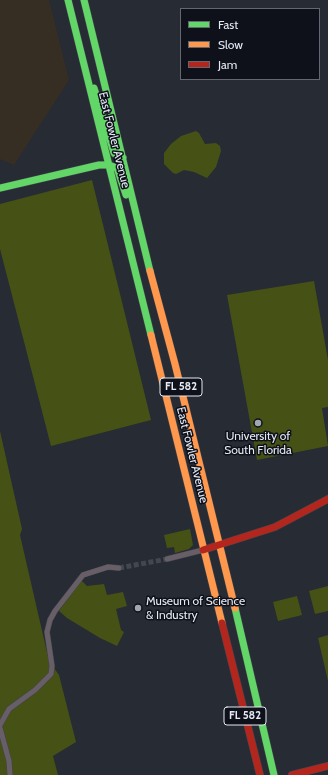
<!DOCTYPE html>
<style>
body{margin:0}
#map{position:relative;width:328px;height:775px;overflow:hidden;background:#272b33;font-family:Cabin,sans-serif}
canvas{display:block}
.legend{position:absolute;left:180px;top:8px;width:140px;height:72px;box-sizing:border-box;background:#0e1119;border:1px solid #646771;margin:0;padding:5px 7px;list-style:none;font-size:12px;color:#e4e9f4}
.legend li{display:flex;align-items:center;gap:8px;height:20px}
.legend b{width:20px;border:1px solid #646771}
</style>
<div id="map">
<canvas width="328" height="775"></canvas>
<ul class="legend">
<li><b style="height:5px;background:#63d668"></b>Fast</li>
<li><b style="height:5px;background:#ff974d"></b>Slow</li>
<li><b style="height:5px;background:#b3261e"></b>Jam</li>
</ul>
</div>
<script>
const ctx = document.querySelector('canvas').getContext('2d');
ctx.lineJoin = 'round';
function fill(path, color) { ctx.fillStyle = color; ctx.fill(path, 'evenodd'); }
const poly = rows => new Path2D(rows.map(r => 'M' + r).join(''));
function trace(path, color, width, dash) { ctx.strokeStyle = color; ctx.lineWidth = width; ctx.lineCap = dash ? 'butt' : 'round'; ctx.setLineDash(dash || []); ctx.stroke(path); }
function drawText(font, color, halo, rows, align = 'center') {
  ctx.font = font + ' Cabin,sans-serif'; ctx.lineWidth = 3; ctx.setLineDash([]); ctx.textBaseline = 'middle'; ctx.strokeStyle = halo; ctx.fillStyle = color; for (const [text, x, y, turn = 0] of rows) {
    ctx.save(); ctx.translate(x, y); ctx.rotate((+turn || 0) * Math.PI / 180); ctx.textAlign = isNaN(turn) ? turn : align; if (halo) ctx.strokeText(text, 0, 0); ctx.fillText(text, 0, 0); ctx.restore();
  }
}
fill(poly([
 [0,0,49,0,69,80,14,165,0,159]
]), '#372e23');
fill(poly([
 [196,131,199,133,205,144,216,143,220,146,221,151,216,167,207,178,194,172,184,170,176,174,173,173,164,164,164,153,171,144,181,136],
 [92,180,151,420,51,446,0,249,0,204],
 [314,281,328,360,328,407,322,408,328,446,257,460,227,295],
 [0,431,22,529,20,535,49,661,59,675,76,742,53,756,58,775,0,775],
 [190,529,193,545,189,549,175,553,174,547,167,548,164,535],
 [81,580,87,586,104,584,107,595,123,592,127,606,116,609,121,630,124,632,117,646,100,638,67,618,59,611],
 [328,586,328,611,315,614,309,591],
 [297,596,302,615,278,621,273,602],
 [328,635,328,681,318,638]
]), '#465116');
trace(poly([
 [119,568,167,559]
]), '#434850', 5, [5, 2.5]);
const street = poly([
 [167,559,203,550],
 [0,725,9,709,35,690,51,674,52,666,47,632,50,620,55,611,83,575,108,567,119,568],
 [0,728,9,761,10,775]
]);
const fast = poly([
 [68,0,151,335],
 [84,0,150,271],
 [94,88,114,153,118,157,123,158],
 [109,165,117,168,126,195],
 [0,188,99,165,109,165],
 [235,608,274,775]
]);
const slow = poly([
 [150,271,175,364,235,608],
 [151,335,222,623]
]);
const jam = poly([
 [203,550,275,527,328,499],
 [222,623,260,775],
 [292,775,328,766]
]);
trace(street, '#42464d', 6);
trace(fast, '#42464d', 8);
trace(slow, '#42464d', 8);
trace(jam, '#42464d', 8);
trace(street, '#685e67', 5);
trace(fast, '#63d668', 7);
trace(slow, '#ff974d', 7);
trace(jam, '#b3261e', 7);
for (const [x, y, r, color] of [
 [258,423,4,"#a2a6b0"],
 [138,608,4,"#a2a6b0"]
]) { const dot = new Path2D(); dot.arc(x, y, r, 0, 2 * Math.PI); ctx.fillStyle = color; ctx.fill(dot); trace(dot, '#0e1119', 1.5); }
for (const [x, y, w] of [
 [181,387,42],
 [245,716,42]
]) { const box = new Path2D(); box.roundRect(x - w / 2, y - 9, w, 18, 3); ctx.fillStyle = '#0e1119'; ctx.fill(box); trace(box, '#e4e9f4', 1); }
drawText('bold 11px', '#e4e9f4', null, [
 ["FL 582",181,387],
 ["FL 582",245,716]
]);
drawText('12px', '#e4e9f4', '#0e1119', [
 ["East Fowler Avenue",114,140,76],
 ["East Fowler Avenue",192,455,76]
]);
drawText('12px', '#e4e9f4', '#0e1119', [
 ["University of",258,436],
 ["South Florida",258,450],
 ["Museum of Science",146,601,"left"],
 ["& Industry",146,615,"left"]
]);
</script>
